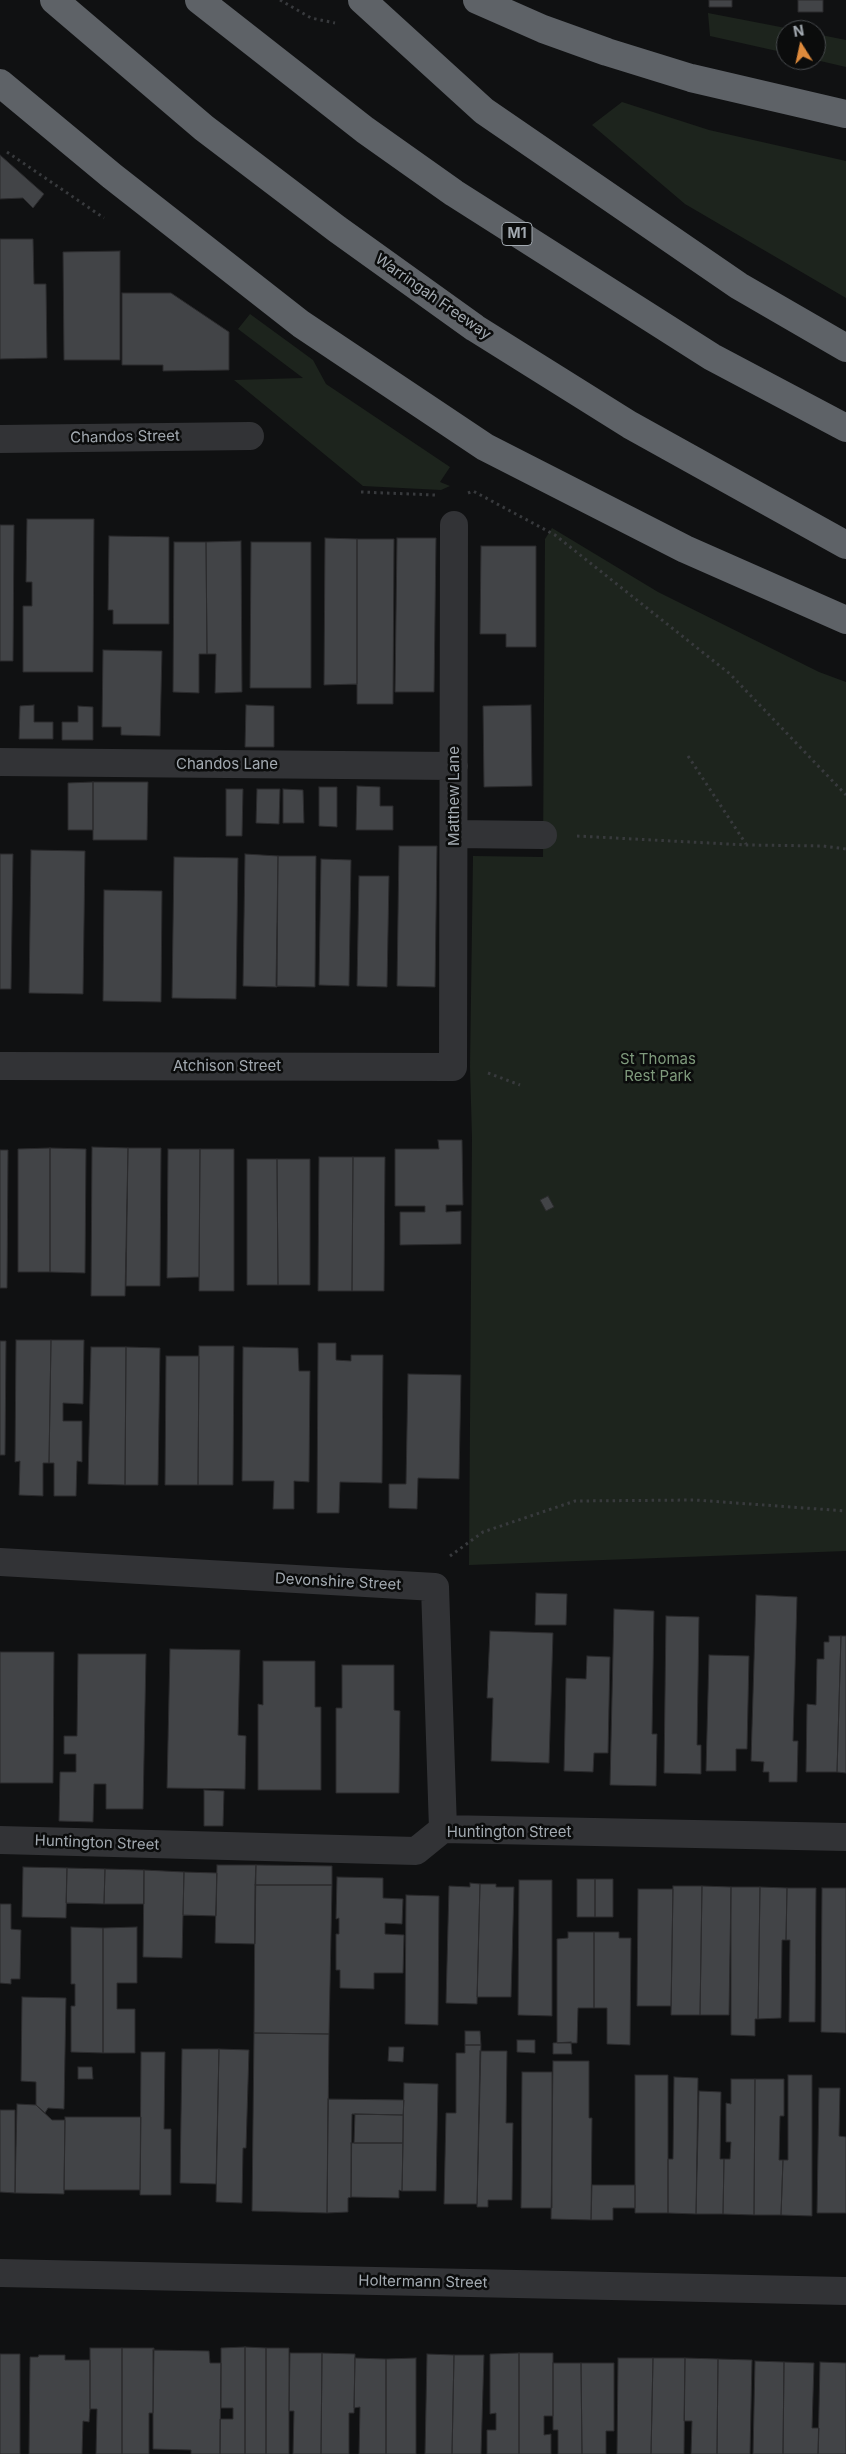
<!DOCTYPE html>
<style>
body{margin:0}
#map{position:relative;width:846px;height:2454px;overflow:hidden;background:#101112;font-family:Inter,sans-serif}
canvas{display:block}
.north{position:absolute;left:776px;top:20px;width:50px;height:50px;box-sizing:border-box;background:#0b0c0c;border:1px solid #484b4e;border-radius:50%;rotate:350deg;font-size:14px;font-weight:700;line-height:20px;text-align:center;color:#a3aab1}
.north::after{content:'';display:block;margin:auto;width:18px;height:22px;background:#de8a3c;clip-path:polygon(50% 0,100% 100%,50% 72%,0 100%)}
</style>
<div id="map">
<canvas width="846" height="2454"></canvas>
<div class="north">N</div>
</div>
<script>
const ctx = document.querySelector('canvas').getContext('2d');
ctx.lineJoin = 'round';
function fill(path, color) { ctx.fillStyle = color; ctx.fill(path, 'evenodd'); }
const poly = rows => new Path2D(rows.map(r => 'M' + r).join(''));
function trace(path, color, width, dash) { ctx.strokeStyle = color; ctx.lineWidth = width; ctx.lineCap = dash ? 'butt' : 'round'; ctx.setLineDash(dash || []); ctx.stroke(path); }
function drawText(font, color, halo, rows, align = 'center') {
  ctx.font = font + ' Inter,sans-serif'; ctx.lineWidth = 5; ctx.setLineDash([]); ctx.textBaseline = 'middle'; ctx.strokeStyle = halo; ctx.fillStyle = color; for (const [text, x, y, turn = 0] of rows) {
    ctx.save(); ctx.translate(x, y); ctx.rotate((+turn || 0) * Math.PI / 180); ctx.textAlign = isNaN(turn) ? turn : align; if (halo) ctx.strokeText(text, 0, 0); ctx.fillText(text, 0, 0); ctx.restore();
  }
}
fill(poly([
 [708,13,796,30,786,30,786,53,710,36],
 [816,34,846,40,846,67,816,60],
 [622,102,709,130,846,161,846,298,685,204,592,125],
 [250,314,313,360,326,384,450,467,440,482,450,486,441,490,363,486,234,380,303,378,238,329],
 [552,528,658,592,819,672,846,682,846,1551,469,1565,472,1138,470,1067,473,856,543,857,545,539]
]), '#1d241d');
const building = poly([
 [709,0,732,0,732,7,709,7,709,0],
 [798,0,823,0,823,12,798,12,798,0],
 [0,155,44,194,33,208,23,198,0,199,0,155],
 [0,239,33,239,34,284,46,284,47,358,0,359,0,239],
 [120,251,120,360,64,360,63,252,120,251],
 [122,293,171,293,229,332,229,370,163,371,163,365,122,365,122,293],
 [27,519,94,519,93,672,23,672,23,606,32,606,32,582,26,582,27,519],
 [0,525,14,525,13,661,0,661,0,525],
 [109,536,169,537,169,624,113,624,113,610,108,610,109,536],
 [325,538,357,539,357,684,324,685,325,538],
 [397,538,436,538,434,692,395,692,397,538],
 [357,539,394,539,393,704,357,704,357,539],
 [241,541,242,692,215,693,216,654,207,654,206,542,241,541],
 [174,542,206,542,207,654,199,654,199,693,173,692,174,542],
 [251,542,311,542,311,688,250,688,251,542],
 [481,546,536,546,536,647,506,647,506,634,480,634,481,546],
 [103,650,162,651,160,736,121,735,121,727,102,727,103,650],
 [34,705,34,722,53,722,53,739,19,739,20,706,34,705],
 [246,705,274,706,274,747,245,747,246,705],
 [531,705,532,786,484,787,483,706,531,705],
 [78,706,93,707,93,740,62,740,62,722,78,722,78,706],
 [93,782,148,782,147,840,93,840,93,782],
 [93,782,93,830,68,830,68,783,93,782],
 [357,786,380,787,380,806,393,806,393,830,356,830,357,786],
 [319,787,337,787,337,827,319,826,319,787],
 [226,789,243,789,242,836,226,836,226,789],
 [257,789,280,789,279,824,256,823,257,789],
 [283,789,303,790,304,823,283,823,283,789],
 [399,846,437,846,435,987,397,986,399,846],
 [31,850,85,851,83,994,29,993,31,850],
 [0,854,13,854,11,989,0,989,0,854],
 [245,854,278,856,277,987,243,986,245,854],
 [278,856,316,856,315,987,276,986,278,856],
 [174,857,238,858,236,999,172,998,174,857],
 [321,859,351,860,349,986,319,985,321,859],
 [359,876,389,876,387,987,357,986,359,876],
 [104,890,162,891,161,1002,103,1001,104,890],
 [438,1140,462,1140,463,1205,446,1205,446,1212,461,1211,461,1244,400,1245,400,1212,425,1212,425,1206,395,1206,395,1149,439,1149,438,1140],
 [92,1147,128,1148,125,1296,91,1296,92,1147],
 [50,1148,86,1149,85,1273,50,1272,50,1148],
 [50,1148,50,1272,18,1272,18,1149,50,1148],
 [128,1148,161,1148,160,1286,126,1286,128,1148],
 [168,1149,200,1149,199,1277,167,1278,168,1149],
 [200,1149,234,1149,234,1291,199,1291,200,1149],
 [0,1150,8,1150,7,1288,0,1288,0,1150],
 [319,1157,353,1157,352,1291,318,1291,319,1157],
 [353,1157,385,1157,384,1291,352,1291,353,1157],
 [247,1159,277,1159,278,1285,247,1285,247,1159],
 [277,1159,310,1159,310,1285,278,1285,277,1159],
 [548,1196,554,1207,546,1211,540,1200,548,1196],
 [16,1340,51,1340,49,1463,43,1463,43,1496,19,1495,20,1461,15,1462,16,1340],
 [51,1340,84,1340,83,1404,63,1403,63,1421,82,1421,82,1462,77,1461,76,1496,54,1496,54,1463,49,1463,51,1340],
 [0,1341,6,1341,5,1455,0,1455,0,1341],
 [318,1343,336,1343,336,1360,351,1361,351,1355,383,1355,382,1483,340,1482,339,1513,317,1513,318,1343],
 [199,1346,234,1346,233,1485,198,1485,199,1346],
 [91,1347,126,1347,125,1485,88,1484,91,1347],
 [126,1347,160,1348,158,1485,125,1485,126,1347],
 [243,1347,298,1348,299,1371,310,1371,309,1482,294,1481,294,1509,273,1509,274,1481,242,1481,243,1347],
 [166,1356,199,1356,198,1485,165,1485,166,1356],
 [408,1374,461,1375,459,1479,418,1478,417,1509,389,1508,389,1484,406,1484,408,1374],
 [536,1593,567,1594,566,1625,535,1625,536,1593],
 [756,1595,797,1597,793,1741,798,1741,797,1782,769,1782,769,1772,763,1772,764,1762,751,1761,756,1595],
 [614,1609,654,1611,652,1734,657,1734,656,1786,610,1785,614,1609],
 [666,1616,699,1617,697,1745,701,1745,701,1774,664,1773,666,1616],
 [490,1631,553,1633,549,1763,491,1761,493,1698,487,1698,490,1631],
 [829,1636,841,1636,837,1772,806,1772,807,1704,816,1705,817,1659,824,1659,824,1642,829,1642,829,1636],
 [841,1636,846,1636,846,1773,837,1772,841,1636],
 [170,1649,240,1650,238,1735,246,1736,245,1789,167,1788,170,1649],
 [0,1652,54,1652,53,1783,0,1783,0,1652],
 [78,1654,146,1654,143,1809,106,1809,106,1784,94,1784,93,1822,59,1821,60,1772,76,1772,76,1754,64,1754,64,1736,77,1736,78,1654],
 [709,1655,749,1656,747,1749,736,1749,736,1771,706,1771,709,1655],
 [587,1656,610,1657,608,1753,594,1753,593,1772,564,1771,566,1678,586,1679,587,1656],
 [263,1661,315,1661,315,1707,321,1707,321,1790,258,1790,258,1704,263,1705,263,1661],
 [342,1665,394,1665,394,1710,400,1711,399,1793,336,1793,336,1708,342,1708,342,1665],
 [204,1790,224,1791,223,1826,204,1826,204,1790],
 [217,1865,256,1865,255,1944,215,1943,217,1865],
 [256,1865,332,1866,332,1885,255,1885,256,1865],
 [23,1867,67,1868,66,1918,22,1917,23,1867],
 [67,1868,105,1869,104,1904,66,1903,67,1868],
 [105,1869,144,1870,144,1904,104,1904,105,1869],
 [144,1870,184,1872,182,1958,143,1957,144,1870],
 [184,1872,217,1873,216,1916,183,1915,184,1872],
 [337,1877,383,1878,383,1898,403,1899,402,1924,385,1923,385,1934,404,1935,403,1973,374,1973,374,1989,340,1988,340,1970,336,1970,336,1934,339,1934,339,1918,336,1919,337,1877],
 [577,1879,595,1879,595,1917,577,1917,577,1879],
 [595,1879,613,1879,613,1917,595,1917,595,1879],
 [519,1880,552,1880,552,2016,518,2015,519,1880],
 [470,1883,480,1884,477,2004,446,2003,449,1886,470,1887,470,1883],
 [480,1884,496,1884,496,1887,514,1887,511,1997,477,1997,480,1884],
 [255,1885,332,1885,329,2034,254,2033,255,1885],
 [673,1886,702,1886,700,2015,671,2015,673,1886],
 [702,1886,731,1887,729,2015,700,2015,702,1886],
 [731,1887,760,1887,758,2019,755,2019,755,2036,731,2035,731,1887],
 [760,1887,787,1888,786,1940,782,1940,781,2018,758,2019,760,1887],
 [787,1888,816,1888,815,2022,789,2022,790,1940,786,1940,787,1888],
 [822,1888,846,1888,846,2033,821,2032,822,1888],
 [638,1889,673,1889,671,2006,637,2006,638,1889],
 [406,1895,439,1896,438,2025,405,2024,406,1895],
 [0,1904,11,1904,11,1929,21,1930,20,1979,11,1979,11,1984,0,1983,0,1904],
 [71,1927,103,1928,103,2053,71,2052,71,2006,75,2006,75,1984,71,1984,71,1927],
 [137,1927,137,1983,117,1983,117,2009,135,2009,135,2053,103,2053,103,1928,137,1927],
 [568,1932,594,1932,594,2008,578,2008,577,2043,557,2043,557,1939,568,1938,568,1932],
 [594,1932,619,1932,619,1938,631,1938,630,2045,607,2044,607,2008,594,2008,594,1932],
 [22,1997,66,1998,64,2109,48,2108,45,2113,36,2105,36,2082,21,2081,22,1997],
 [465,2031,480,2031,481,2045,465,2045,465,2031],
 [254,2033,329,2034,327,2213,252,2211,254,2033],
 [517,2040,535,2040,535,2053,517,2052,517,2040],
 [571,2042,572,2054,553,2054,553,2043,571,2042],
 [465,2045,481,2045,477,2204,444,2204,446,2113,456,2113,456,2053,465,2053,465,2045],
 [389,2047,404,2047,403,2062,388,2061,389,2047],
 [182,2049,219,2049,216,2184,180,2183,182,2049],
 [219,2049,249,2050,246,2148,243,2148,242,2203,216,2202,219,2049],
 [480,2051,507,2051,506,2123,513,2123,512,2200,488,2200,488,2207,477,2207,480,2051],
 [141,2052,165,2052,164,2129,171,2129,171,2195,140,2195,141,2052],
 [553,2061,589,2061,589,2118,592,2118,591,2220,551,2219,553,2061],
 [78,2067,92,2067,93,2079,78,2079,78,2067],
 [522,2072,552,2072,552,2208,521,2208,522,2072],
 [635,2075,668,2075,668,2213,635,2213,635,2075],
 [788,2075,812,2075,812,2216,781,2215,783,2160,788,2160,788,2075],
 [674,2077,698,2078,696,2214,668,2213,668,2159,673,2159,674,2077],
 [731,2079,755,2079,754,2215,723,2214,724,2159,730,2159,731,2142,726,2142,726,2103,731,2104,731,2079],
 [755,2079,784,2079,784,2116,780,2116,779,2160,783,2160,781,2215,754,2215,755,2079],
 [404,2083,438,2084,436,2191,402,2191,404,2083],
 [819,2088,840,2088,839,2136,846,2137,846,2213,817,2213,819,2088],
 [699,2091,721,2092,720,2159,724,2159,723,2214,696,2214,699,2091],
 [328,2099,404,2100,403,2115,352,2114,351,2197,348,2198,348,2212,327,2213,328,2099],
 [17,2104,36,2105,52,2120,65,2120,64,2194,15,2193,17,2104],
 [0,2110,15,2110,15,2193,0,2192,0,2110],
 [355,2114,403,2115,403,2143,354,2143,355,2114],
 [65,2117,141,2117,140,2190,64,2190,65,2117],
 [351,2143,403,2143,402,2191,399,2190,399,2198,351,2197,351,2143],
 [592,2185,635,2185,635,2208,613,2208,613,2220,591,2220,592,2185],
 [245,2347,245,2454,220,2454,220,2419,233,2419,233,2408,221,2408,221,2348,245,2347],
 [245,2347,266,2348,266,2454,245,2454,245,2347],
 [90,2348,122,2348,122,2454,96,2454,97,2409,90,2409,90,2348],
 [122,2348,154,2348,153,2413,149,2413,149,2454,122,2454,122,2348],
 [266,2348,289,2348,289,2454,266,2454,266,2348],
 [153,2350,209,2351,210,2363,221,2363,220,2454,191,2454,191,2450,153,2449,153,2350],
 [290,2353,322,2353,321,2454,293,2454,294,2411,289,2411,290,2353],
 [322,2353,355,2354,354,2413,349,2413,349,2454,321,2454,322,2353],
 [519,2353,519,2454,487,2454,487,2430,496,2430,496,2413,490,2414,490,2354,519,2353],
 [519,2353,553,2353,553,2416,544,2416,544,2435,551,2434,551,2454,519,2454,519,2353],
 [0,2354,20,2354,20,2454,0,2454,0,2354],
 [427,2354,454,2355,452,2454,425,2454,427,2354],
 [39,2355,65,2355,65,2360,90,2360,90,2409,89,2422,83,2421,82,2454,29,2454,30,2357,38,2357,39,2355],
 [454,2355,484,2355,481,2454,452,2454,454,2355],
 [355,2358,386,2359,386,2454,359,2454,360,2407,354,2408,355,2358],
 [416,2358,416,2454,386,2454,386,2359,416,2358],
 [618,2358,653,2358,651,2454,617,2454,618,2358],
 [653,2358,685,2358,684,2454,651,2454,653,2358],
 [685,2358,718,2359,717,2454,691,2454,692,2421,684,2421,685,2358],
 [718,2359,752,2360,750,2454,717,2454,718,2359],
 [755,2361,784,2362,783,2454,753,2454,755,2361],
 [784,2362,814,2363,812,2428,819,2428,818,2454,783,2454,784,2362],
 [820,2362,846,2363,846,2454,818,2454,820,2362],
 [553,2363,581,2363,582,2454,558,2454,558,2430,553,2430,553,2363],
 [581,2363,614,2363,614,2431,606,2431,606,2454,582,2454,581,2363]
]);
fill(building, '#424447');
trace(building, '#2b2b2d', 1);
trace(poly([
 [280,0,311,18,335,23],
 [7,152,104,218],
 [361,492,435,495],
 [468,493,473,491,555,535,730,674,846,795],
 [688,756,746,844],
 [577,836,747,845,823,846,846,849],
 [488,1073,520,1085],
 [450,1556,483,1532,575,1501,695,1500,846,1511]
]), '#383a3d', 3, [2.5, 4]);
trace(poly([
 [0,439,250,436],
 [0,762,454,766],
 [454,834,543,835],
 [0,1066,453,1067,454,525],
 [0,1562,435,1587,443,1829],
 [0,1840,416,1851,443,1829,846,1837],
 [0,2273,846,2291]
]), '#323336', 28);
trace(poly([
 [54,0,204,128,337,229,475,328,630,425,846,545],
 [199,0,365,130,454,193,712,357,846,428],
 [362,0,484,111,739,286,846,348],
 [477,0,543,29,607,52,691,78,846,114],
 [0,83,112,176,301,324,485,447,685,549,846,620]
]), '#5e6267', 28);
for (const [x, y, w] of [
 [517,234,30]
]) { const box = new Path2D(); box.roundRect(x - w / 2, y - 11.5, w, 23, 4); ctx.fillStyle = '#0b0c0c'; ctx.fill(box); trace(box, '#a3aab1', 1); }
drawText('bold 14px', '#a3aab1', null, [
 ["M1",517,234]
]);
drawText('15px', '#a3aab1', '#0b0c0c', [
 ["Warringah Freeway",433,297,35],
 ["Chandos Street",125,437,-1],
 ["Chandos Lane",227,764],
 ["Matthew Lane",454,796,-90],
 ["Atchison Street",227,1066],
 ["Devonshire Street",338,1582,3],
 ["Huntington Street",509,1832],
 ["Huntington Street",97,1843,2],
 ["Holtermann Street",423,2282,1]
]);
drawText('15px', '#7f9a7c', '#0b0c0c', [
 ["St Thomas",658,1059],
 ["Rest Park",658,1076]
]);
</script>
